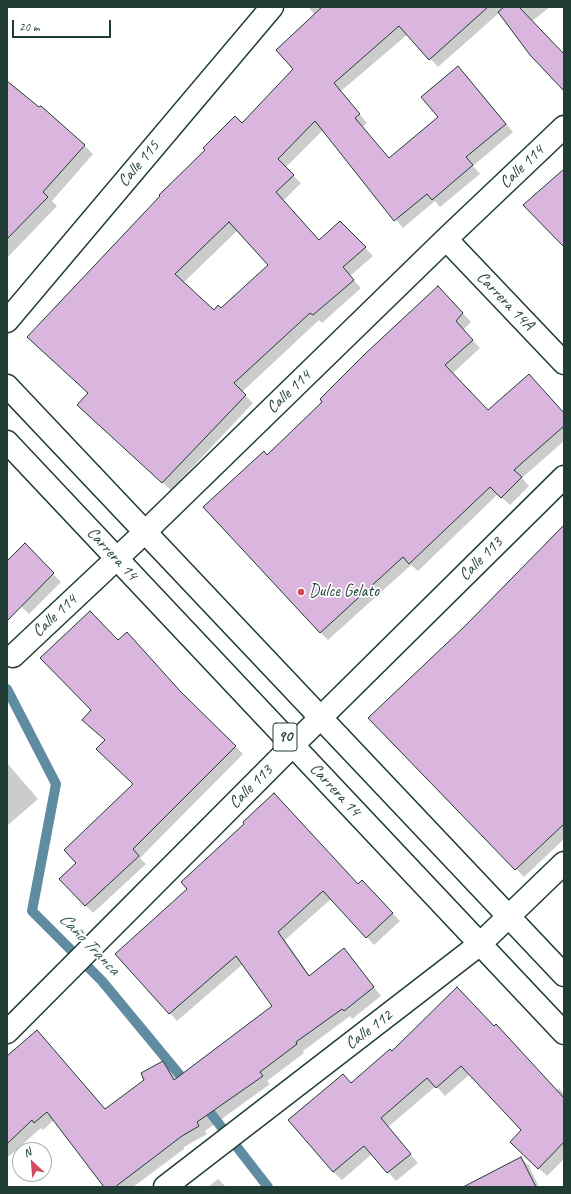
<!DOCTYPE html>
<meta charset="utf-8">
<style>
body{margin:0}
#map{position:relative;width:571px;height:1194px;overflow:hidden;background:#fff;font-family:Caveat,sans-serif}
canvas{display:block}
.frame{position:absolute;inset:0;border:8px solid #1f3d34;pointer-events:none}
.north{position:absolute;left:12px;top:1142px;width:40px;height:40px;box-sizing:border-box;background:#fff;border:1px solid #a5b1ae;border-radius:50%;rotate:334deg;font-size:11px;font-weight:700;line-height:16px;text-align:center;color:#1f3d34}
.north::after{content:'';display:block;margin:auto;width:14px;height:18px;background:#d1495b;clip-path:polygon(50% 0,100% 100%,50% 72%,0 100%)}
.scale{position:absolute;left:12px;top:20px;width:99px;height:18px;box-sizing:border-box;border:2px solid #1f3d34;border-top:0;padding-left:5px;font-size:12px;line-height:14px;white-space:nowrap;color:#1f3d34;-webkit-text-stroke:3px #fff;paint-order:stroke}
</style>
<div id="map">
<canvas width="571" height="1194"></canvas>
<div class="frame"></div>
<div class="north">N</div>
<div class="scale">20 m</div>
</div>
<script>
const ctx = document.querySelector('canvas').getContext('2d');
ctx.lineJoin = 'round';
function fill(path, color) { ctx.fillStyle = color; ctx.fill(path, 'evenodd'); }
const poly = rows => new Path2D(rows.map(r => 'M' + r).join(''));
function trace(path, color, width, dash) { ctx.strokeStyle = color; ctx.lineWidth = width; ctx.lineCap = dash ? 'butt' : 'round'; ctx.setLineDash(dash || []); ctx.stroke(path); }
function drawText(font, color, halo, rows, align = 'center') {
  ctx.font = font + ' Caveat,sans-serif'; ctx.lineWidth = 3.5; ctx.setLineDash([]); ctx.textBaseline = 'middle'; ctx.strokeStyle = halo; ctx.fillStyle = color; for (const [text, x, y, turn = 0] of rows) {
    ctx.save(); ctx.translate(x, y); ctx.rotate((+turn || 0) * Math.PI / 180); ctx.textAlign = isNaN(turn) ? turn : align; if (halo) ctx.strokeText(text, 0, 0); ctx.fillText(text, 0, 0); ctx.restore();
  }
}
fill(poly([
 [310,7,550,7,531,22,564,55,564,89,499,13,438,67,408,34,341,91,367,123,363,127,389,159,440,117,466,75,513,132,473,166,480,174,440,207,435,201,403,228,323,130,285,168,301,183,283,201,319,241,340,222,373,256,350,276,361,288,322,323,319,320,242,392,253,403,171,490,87,413,89,394,242,124,295,69,315,15,309,8],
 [238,230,269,265,221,309,214,312,183,283],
 [7,97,84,145,93,154,52,201,57,206,7,258],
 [446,295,471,322,463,330,480,348,453,373,488,411,529,375,564,414,564,441,522,478,529,486,510,505,498,494,418,571,411,565,328,640,320,632,267,456],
 [564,526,564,839,524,877,369,718,465,628],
 [25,545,61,582,29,614,7,592,7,562],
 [119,642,187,699,243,754,140,858,146,864,93,913,60,879,77,863,134,785,106,740,92,710],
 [7,763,38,799,7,826],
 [359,885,370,889,400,921,374,945,332,898,285,940,310,976,344,950,381,996,352,1019,350,1016,303,1051,304,1053,267,1081,270,1084,205,1131,207,1134,184,1147,184,1149,133,1187,105,1187,54,1120,43,1130,41,1128,7,1158,7,1057,105,1110,146,1080,162,1062,170,1070,176,1080,274,1007,243,964,177,1021,170,1013,189,889],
 [457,989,556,1091,559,1088,564,1094,564,1159,547,1176,519,1150,522,1130,470,1074,445,1096,436,1086,388,1127,418,1163,396,1181,372,1154,342,1180,333,1172,351,1084,392,1052],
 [521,1158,529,1166,539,1187,465,1187],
 [218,1179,226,1187,208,1187]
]), '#0003');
trace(poly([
 [7,689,56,784,32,911,102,981,188,1085],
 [202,1102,268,1187]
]), '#608ca1', 10);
const building = poly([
 [322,7,488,7,429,60,399,26,334,83,360,114,355,118,389,158,438,117,421,97,458,66,506,124,466,157,473,165,432,200,427,194,394,221,315,121,278,159,294,175,276,192,319,240,340,221,366,247,343,267,354,280,313,315,310,313,234,383,246,395,162,483,77,405,88,393,27,337,160,196,159,195,205,150,203,148,235,116,242,123,293,69,276,50,322,7],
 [229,222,268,265,221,308,218,305,214,310,175,274,229,222],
 [504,7,519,7,564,54,564,91,530,55,498,12,504,7],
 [7,81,39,107,41,106,85,145,43,192,48,197,7,239,7,81],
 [564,169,564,247,523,205,564,169],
 [438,286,463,313,456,321,473,340,445,365,488,410,529,374,564,413,564,426,514,470,522,477,501,498,490,487,409,564,403,557,320,633,203,507,264,451,267,455,322,402,320,399,367,352,438,286],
 [564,525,564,824,515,870,368,718,464,627,564,525],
 [25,543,54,573,7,621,7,561,25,543],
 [90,611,118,640,127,632,181,692,236,746,133,849,139,856,85,906,59,879,76,863,64,850,133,784,96,749,105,740,82,720,91,710,40,658,90,611],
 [274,793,358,884,362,880,393,913,366,938,323,891,278,932,309,976,344,948,374,987,344,1011,342,1009,296,1042,297,1044,260,1072,263,1076,197,1122,199,1126,182,1136,115,1187,104,1187,47,1112,34,1123,32,1120,7,1144,7,1056,37,1030,105,1109,144,1080,141,1073,163,1061,174,1080,272,1006,236,956,169,1014,115,954,187,889,181,882,244,824,243,822,274,793],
 [457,987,494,1026,496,1024,564,1098,564,1142,538,1169,510,1142,521,1130,461,1066,436,1088,427,1078,381,1118,411,1154,387,1173,364,1146,333,1172,288,1120,343,1074,351,1083,390,1049,392,1051,457,987],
 [521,1157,536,1187,463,1187,521,1157]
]);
fill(building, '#dab5de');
trace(building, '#1f3d34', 1);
const minor = poly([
 [446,239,564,363],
 [7,321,272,7],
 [13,656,145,532,446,239,564,127],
 [7,1032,293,745,564,477],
 [165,1187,480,944,564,863]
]);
const primary = poly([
 [7,386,564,975],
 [7,442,564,1033]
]);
trace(minor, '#1f3d34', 25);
trace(primary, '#1f3d34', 25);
trace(minor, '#fff', 22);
trace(primary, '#fff', 22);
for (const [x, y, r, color] of [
 [301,592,4,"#d1495b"]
]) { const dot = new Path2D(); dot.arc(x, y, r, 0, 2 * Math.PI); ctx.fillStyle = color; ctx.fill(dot); trace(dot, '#fff', 1.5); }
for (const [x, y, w] of [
 [285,737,24]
]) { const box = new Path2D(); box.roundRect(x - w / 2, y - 14, w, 28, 3); ctx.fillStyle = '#fff'; ctx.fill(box); trace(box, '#1f3d34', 1); }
drawText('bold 16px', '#1f3d34', null, [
 ["90",285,737]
]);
drawText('17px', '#1f3d34', '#fff', [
 ["Calle 115",139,164,-50],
 ["Calle 114",522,167,-44],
 ["Carrera 14A",505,301,46],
 ["Calle 114",289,392,-44],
 ["Carrera 14",112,554,47],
 ["Calle 113",481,559,-45],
 ["Calle 114",55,616,-43],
 ["Calle 113",251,787,-45],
 ["Carrera 14",335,790,47],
 ["Calle 112",369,1030,-37]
]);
drawText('17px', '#1f3d34', '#fff', [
 ["Dulce Gelato",309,592]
], 'left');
drawText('italic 18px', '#3a5e61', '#fff', [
 ["Caño Tranca",89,944,46]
]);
</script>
